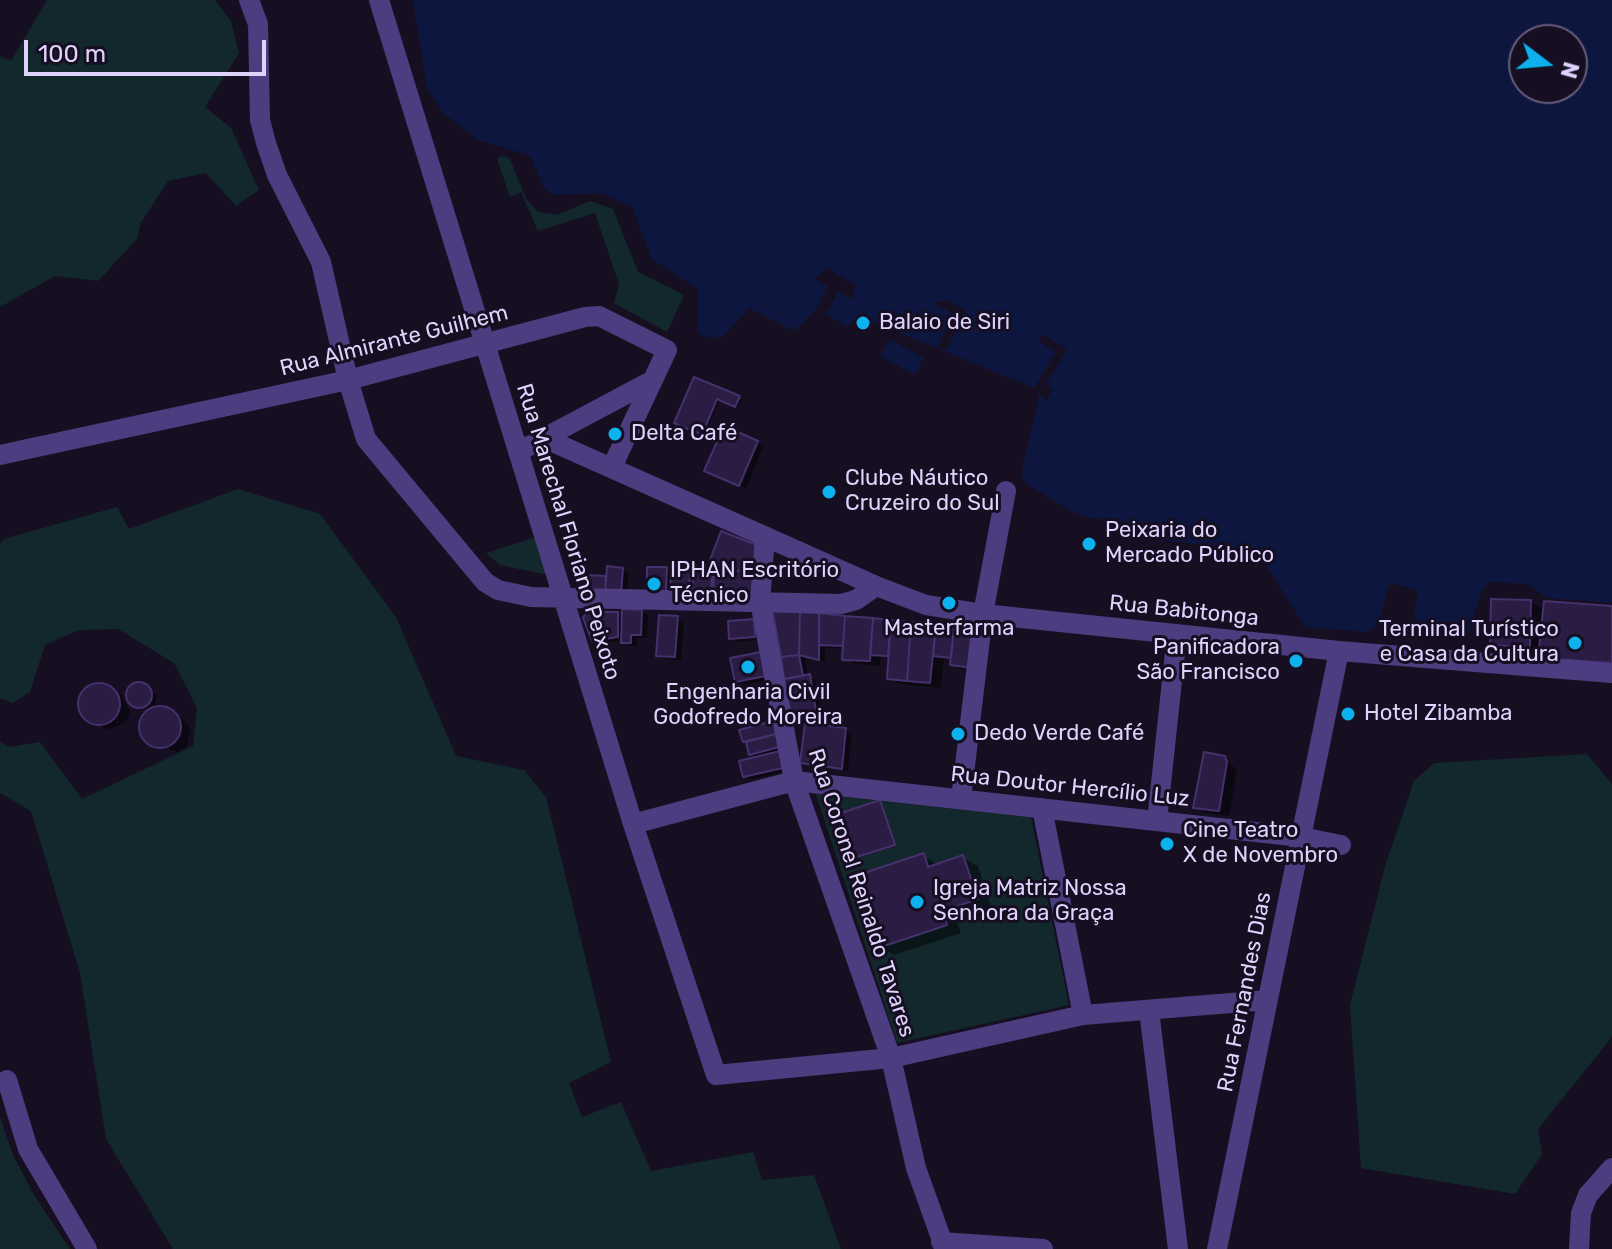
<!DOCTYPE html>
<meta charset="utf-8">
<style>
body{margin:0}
#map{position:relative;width:1612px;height:1249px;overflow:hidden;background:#160f22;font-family:Rubik,sans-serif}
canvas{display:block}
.north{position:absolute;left:1508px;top:24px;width:80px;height:80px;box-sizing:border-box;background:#160f22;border:2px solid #665d7a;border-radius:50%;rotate:106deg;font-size:22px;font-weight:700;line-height:32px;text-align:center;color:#dfd3fd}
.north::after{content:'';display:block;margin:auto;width:28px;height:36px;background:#0db1ee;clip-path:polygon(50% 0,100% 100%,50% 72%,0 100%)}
.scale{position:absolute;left:24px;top:40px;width:242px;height:36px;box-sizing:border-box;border:4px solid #dfd3fd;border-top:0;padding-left:10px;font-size:24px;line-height:28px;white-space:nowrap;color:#dfd3fd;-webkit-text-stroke:6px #160f22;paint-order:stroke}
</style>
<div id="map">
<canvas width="1612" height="1249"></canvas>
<div class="north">N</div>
<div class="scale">100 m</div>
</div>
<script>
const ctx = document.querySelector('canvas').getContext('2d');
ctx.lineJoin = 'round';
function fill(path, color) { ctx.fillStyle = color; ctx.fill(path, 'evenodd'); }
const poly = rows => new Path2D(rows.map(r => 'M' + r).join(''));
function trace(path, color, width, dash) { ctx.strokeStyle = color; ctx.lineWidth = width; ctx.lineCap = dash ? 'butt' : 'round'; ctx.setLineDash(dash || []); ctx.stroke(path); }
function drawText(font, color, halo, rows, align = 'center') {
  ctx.font = font + ' Rubik,sans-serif'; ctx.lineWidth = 6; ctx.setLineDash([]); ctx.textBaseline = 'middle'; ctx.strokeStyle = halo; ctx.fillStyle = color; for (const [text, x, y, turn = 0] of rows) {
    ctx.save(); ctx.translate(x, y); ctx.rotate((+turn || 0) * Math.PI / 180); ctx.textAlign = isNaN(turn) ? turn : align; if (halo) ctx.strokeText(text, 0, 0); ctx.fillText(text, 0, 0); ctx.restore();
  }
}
fill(poly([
 [47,0,215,0,231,21,239,53,205,107,231,128,259,190,236,206,206,173,168,181,140,224,137,239,98,281,55,276,0,307,0,56,11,61],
 [503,156,510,159,526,199,538,212,557,215,590,201,613,209,638,272,684,295,667,332,614,303,619,284,595,213,538,231,521,192,510,197,497,158],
 [238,489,320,514,396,617,456,756,524,770,546,797,611,1062,569,1083,582,1117,621,1102,651,1171,753,1152,762,1180,814,1175,841,1249,173,1249,106,1139,80,973,31,811,0,793,0,741,9,747,40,742,82,799,193,746,197,708,174,663,118,629,79,630,45,645,30,692,13,703,0,698,0,544,4,539,117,507,129,529],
 [536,537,548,575,500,565,486,553],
 [1587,754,1612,784,1612,1037,1538,1129,1542,1154,1515,1194,1361,1168,1350,1005,1386,863,1414,781,1434,763],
 [816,794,1031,817,1069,1005,897,1043],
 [0,1117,12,1153,34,1195,70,1249,0,1249]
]), '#12282c');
fill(poly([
 [413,0,1612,0,1612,603,1547,598,1528,584,1489,582,1483,588,1468,633,1460,638,1435,637,1421,631,1414,616,1418,590,1395,584,1388,586,1379,622,1373,629,1367,632,1305,627,1259,554,1253,550,1159,540,1147,536,1134,523,1091,518,1072,512,1027,484,1021,475,1039,397,1034,388,866,319,857,317,848,327,816,309,795,331,749,308,722,338,703,336,698,333,698,289,652,259,632,207,600,193,553,195,545,189,529,155,480,141,443,113,427,88],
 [1524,40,1572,40,1572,88,1524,88],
 [889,339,924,358,915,375,880,356]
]), '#0c163e');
fill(poly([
 [826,268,856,285,852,299,838,292,826,314,816,309,828,286,815,279],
 [948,300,966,310,946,350,937,347,954,314,934,303],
 [1042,334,1067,349,1046,384,1053,389,1046,401,1034,388,1056,352,1038,341]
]), '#160f22');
fill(poly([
 [695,379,741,400,738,407,720,399,705,435,676,423],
 [725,428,764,446,746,488,713,474],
 [722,533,763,577,762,598,655,596,666,569,673,573,690,567,696,572,720,573,709,567],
 [622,570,629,573,627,597,594,595,588,577,608,578],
 [1531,602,1545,610,1612,608,1540,651,1502,650,1492,644],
 [641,612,648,615,647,638,637,638,637,646,629,646,623,640,600,644,594,640,617,614,624,618],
 [775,612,937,626,979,670,958,668,952,664,953,660,944,658,941,688,899,684,889,678,898,655,881,654,880,666,855,664,844,658,845,648,825,648,825,662,805,657,808,677,816,680,822,720,799,724,792,720],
 [678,618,684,622,681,660,665,659,658,655],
 [730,623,760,624,761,640,738,642,731,638],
 [733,660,771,679,744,685,737,681],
 [136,684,150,689,157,696,154,710,171,711,182,718,190,728,187,746,177,752,148,741,142,730,143,718,151,711,133,704,128,698,129,691],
 [98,685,121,695,130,711,126,722,109,730,86,718,80,708,82,695],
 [776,722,793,770,752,779,745,775,759,758,750,753,742,732],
 [846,730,852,734,848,771,803,762],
 [1224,758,1237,770,1229,816,1206,813,1195,807],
 [880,802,896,846,854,859,851,858],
 [923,855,939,866,963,858,978,866,991,907,956,919,961,933,894,955,880,946]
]), '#0007');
const building = poly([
 [694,377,740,396,735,407,717,399,702,435,674,423,694,377],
 [724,426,758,441,739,486,704,471,724,426],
 [721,531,759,546,757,572,707,568,721,531],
 [671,564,690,565,689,596,670,595,671,564],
 [607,566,623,568,621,595,605,594,607,566],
 [647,567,667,567,666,594,647,594,647,567],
 [714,569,757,572,756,596,713,595,714,569],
 [693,570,712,571,711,596,692,595,693,570],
 [586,575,606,576,605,594,585,593,586,575],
 [1491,599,1531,600,1530,647,1490,645,1491,599],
 [1544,601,1612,606,1612,663,1538,658,1544,601],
 [622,609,642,610,641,635,631,635,631,643,621,643,622,609],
 [772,609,800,612,799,655,781,657,772,609],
 [586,612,618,612,618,637,592,641,583,618,586,612],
 [800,612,819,613,819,660,799,655,800,612],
 [819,613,845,616,843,646,819,645,819,613],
 [659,615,678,616,675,657,656,656,659,615],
 [845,616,873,618,870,661,842,660,845,616],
 [873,618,891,620,888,656,870,655,873,618],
 [754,619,755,637,729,639,728,621,754,619],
 [891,620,911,622,907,681,887,679,891,620],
 [911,622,936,624,930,683,907,681,911,622],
 [936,624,954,627,951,658,933,656,936,624],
 [954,627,977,629,973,668,950,665,954,627],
 [761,652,766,676,735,682,730,658,761,652],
 [799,655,803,676,784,679,781,657,799,655],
 [810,674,813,693,787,698,784,679,810,674],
 '126 695a13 13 0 1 1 26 0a13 13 0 1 1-26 0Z',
 '78 704a21 21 0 1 1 42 0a21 21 0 1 1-42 0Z',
 [813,693,817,717,790,721,787,698,813,693],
 '139 727a21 21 0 1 1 42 0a21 21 0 1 1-42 0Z',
 [777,720,780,733,743,742,739,730,777,720],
 [805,723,846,728,842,769,800,763,805,723],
 [780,733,783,746,749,755,746,742,780,733],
 [784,750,787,767,743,777,739,761,784,750],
 [1204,752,1225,756,1227,762,1219,811,1193,808,1204,752],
 [880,800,895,845,850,859,835,815,880,800],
 [924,853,928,867,963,855,978,899,943,911,947,925,878,948,855,876,924,853]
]);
fill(building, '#2a1c42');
trace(building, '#46306d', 2);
trace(poly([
 [249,0,258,24,260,120,266,143,277,175,321,262,348,380,366,439,485,582,498,590,531,597,841,604,856,600,876,586],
 [379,0,633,824,716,1075,891,1058,1083,1015,1268,1000],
 [544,438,653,380],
 [518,452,544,438,876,586,926,605,983,614,1339,651,1612,673],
 [0,455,348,380,585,317,599,316,667,350,612,467],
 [765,536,760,602,794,781,891,1058,916,1168,945,1249],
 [961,799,983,614,1006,491],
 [1042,808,1083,1015],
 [1157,821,1177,634],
 [633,824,794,781,1301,837,1341,845],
 [1149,1010,1178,1249],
 [7,1080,28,1149,87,1249],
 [941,1242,1043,1249],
 [1217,1249,1339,651],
 [1579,1249,1581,1213,1588,1195,1612,1168]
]), '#4b3d7f', 20);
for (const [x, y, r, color] of [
 [863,323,8,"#0db1ee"],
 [615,434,8,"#0db1ee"],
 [829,492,8,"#0db1ee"],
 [1089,544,8,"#0db1ee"],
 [654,584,8,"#0db1ee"],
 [949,603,8,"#0db1ee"],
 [1575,643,8,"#0db1ee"],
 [1296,661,8,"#0db1ee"],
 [748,667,8,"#0db1ee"],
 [1348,714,8,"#0db1ee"],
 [958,734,8,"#0db1ee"],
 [1167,844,8,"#0db1ee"],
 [917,902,8,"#0db1ee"]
]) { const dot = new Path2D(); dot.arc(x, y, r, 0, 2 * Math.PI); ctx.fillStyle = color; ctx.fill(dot); trace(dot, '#160f22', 3); }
drawText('22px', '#dfd3fd', '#160f22', [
 ["Balaio de Siri",879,323],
 ["Delta Café",631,434],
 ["Clube Náutico",845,479],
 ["Cruzeiro do Sul",845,504],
 ["Peixaria do",1105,531],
 ["Mercado Público",1105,556],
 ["IPHAN Escritório",670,571],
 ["Técnico",670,596],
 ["Masterfarma",949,629,"center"],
 ["Terminal Turístico",1559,630,"right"],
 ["e Casa da Cultura",1559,655,"right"],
 ["Panificadora",1280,648,"right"],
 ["São Francisco",1280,673,"right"],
 ["Engenharia Civil",748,693,"center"],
 ["Godofredo Moreira",748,718,"center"],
 ["Hotel Zibamba",1364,714],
 ["Dedo Verde Café",974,734],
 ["Cine Teatro",1183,831],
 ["X de Novembro",1183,856],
 ["Igreja Matriz Nossa",933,889],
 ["Senhora da Graça",933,914]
], 'left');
drawText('22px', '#dfd3fd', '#160f22', [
 ["Rua Almirante Guilhem",394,341,-14],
 ["Rua Marechal Floriano Peixoto",568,532,73],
 ["Rua Babitonga",1184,611,6],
 ["Rua Doutor Hercílio Luz",1070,787,6],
 ["Rua Coronel Reinaldo Tavares",861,893,72],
 ["Rua Fernandes Dias",1245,992,-79]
]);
</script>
